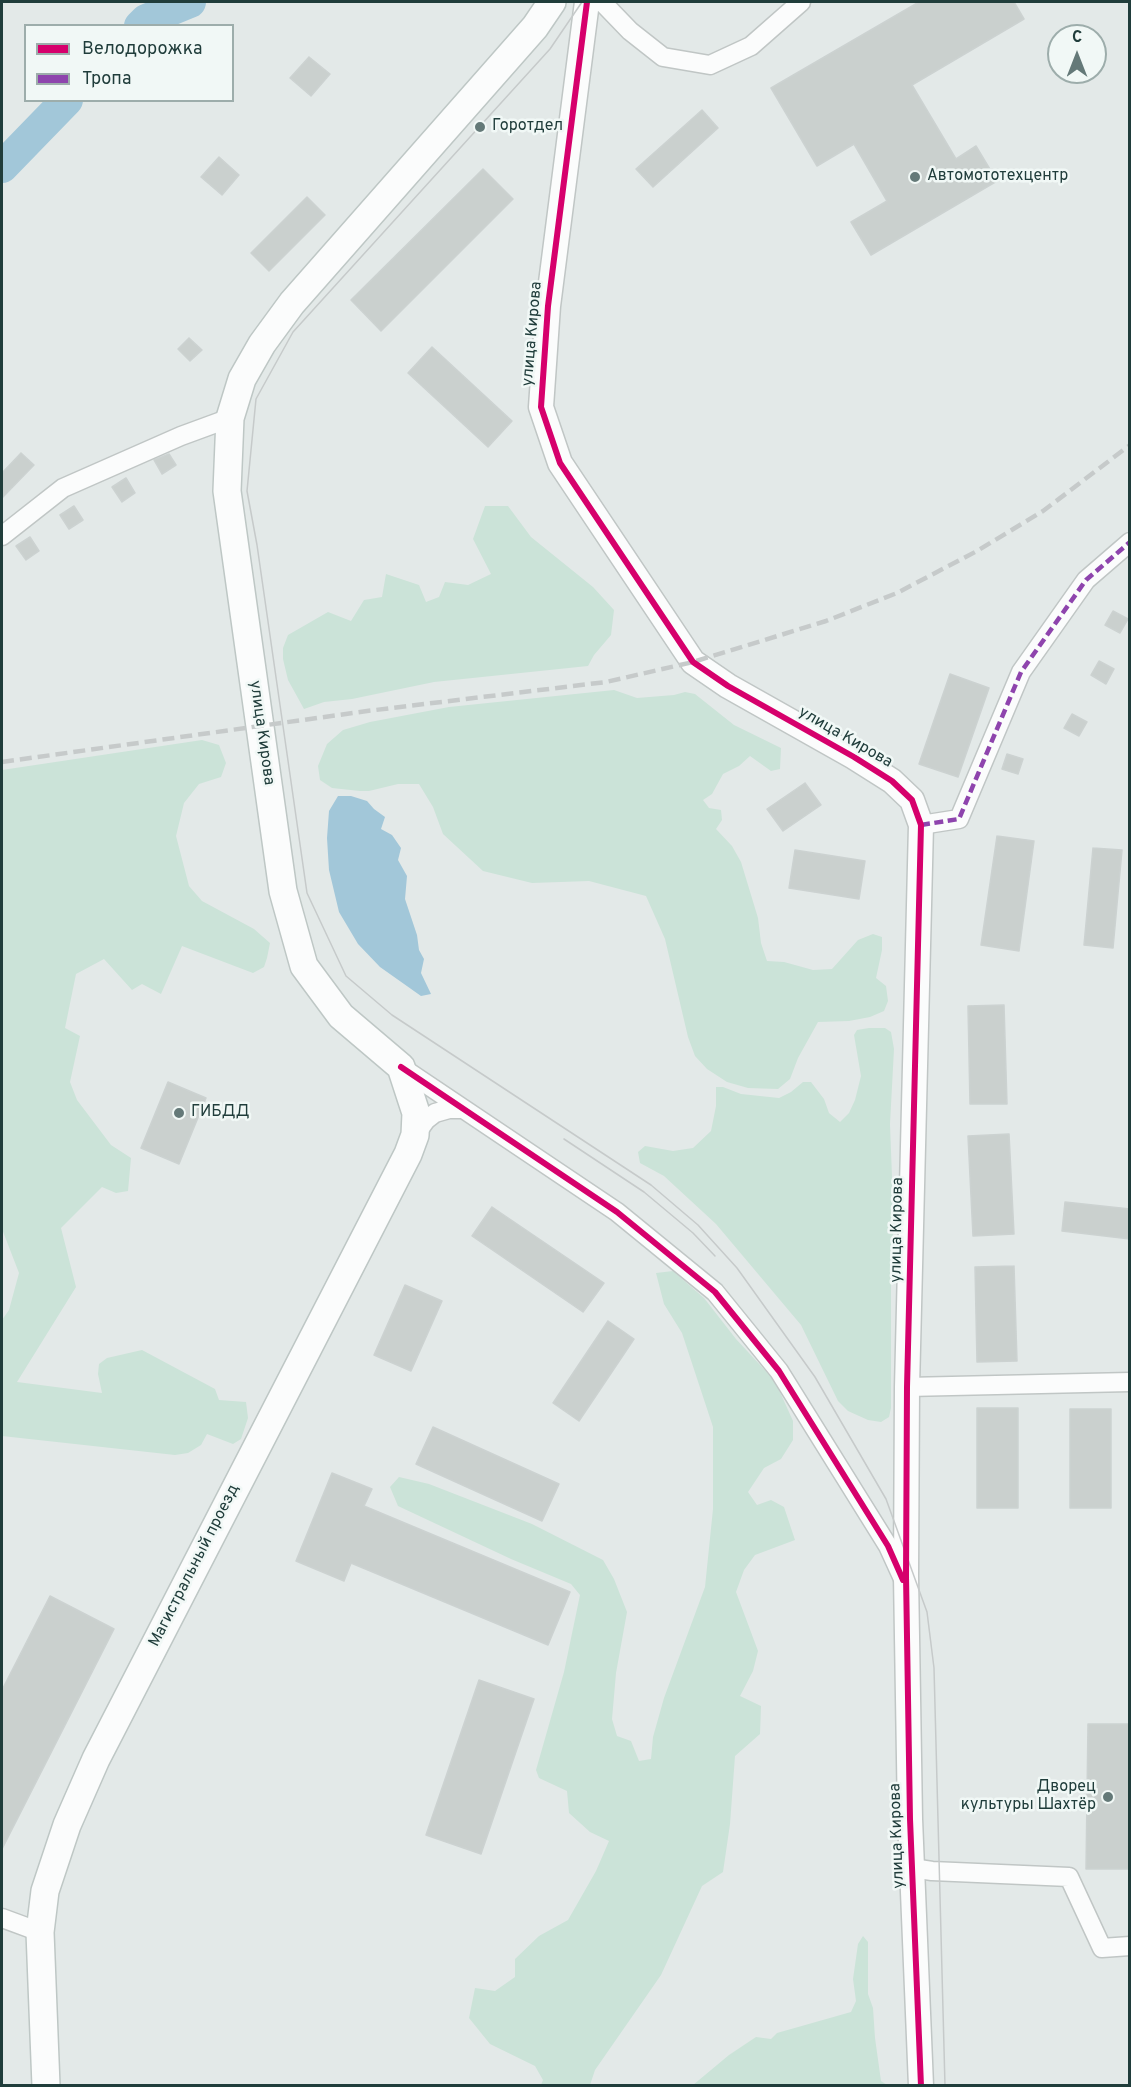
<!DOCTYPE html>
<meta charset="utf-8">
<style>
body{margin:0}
#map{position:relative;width:1131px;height:2087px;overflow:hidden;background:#e3e9e8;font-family:Overpass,sans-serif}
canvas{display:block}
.frame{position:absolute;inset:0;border:3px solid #203d3b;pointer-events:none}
.legend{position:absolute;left:24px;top:24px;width:210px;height:78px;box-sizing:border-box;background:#f1f8f6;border:2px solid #9dadab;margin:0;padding:8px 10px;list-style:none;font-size:18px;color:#203d3b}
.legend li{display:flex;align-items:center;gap:12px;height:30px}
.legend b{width:30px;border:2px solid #9dadab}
.north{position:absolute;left:1047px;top:24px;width:60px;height:60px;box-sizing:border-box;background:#f1f8f6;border:2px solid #9dadab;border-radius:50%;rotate:0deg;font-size:16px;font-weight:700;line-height:24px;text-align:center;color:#203d3b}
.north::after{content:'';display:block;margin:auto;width:21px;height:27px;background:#647978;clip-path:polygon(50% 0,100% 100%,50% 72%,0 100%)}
</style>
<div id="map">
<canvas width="1131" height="2087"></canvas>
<div class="frame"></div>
<ul class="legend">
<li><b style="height:8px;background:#d6006c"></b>Велодорожка</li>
<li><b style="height:8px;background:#8e44ad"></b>Тропа</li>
</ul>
<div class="north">С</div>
</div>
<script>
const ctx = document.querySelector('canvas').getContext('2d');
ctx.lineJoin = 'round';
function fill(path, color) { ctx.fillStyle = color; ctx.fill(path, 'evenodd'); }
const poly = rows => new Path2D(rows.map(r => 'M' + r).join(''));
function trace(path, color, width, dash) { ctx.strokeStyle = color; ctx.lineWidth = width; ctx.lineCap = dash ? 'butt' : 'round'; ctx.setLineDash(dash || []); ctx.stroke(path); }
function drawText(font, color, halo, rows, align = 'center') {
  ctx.font = font + ' Overpass,sans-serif'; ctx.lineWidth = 5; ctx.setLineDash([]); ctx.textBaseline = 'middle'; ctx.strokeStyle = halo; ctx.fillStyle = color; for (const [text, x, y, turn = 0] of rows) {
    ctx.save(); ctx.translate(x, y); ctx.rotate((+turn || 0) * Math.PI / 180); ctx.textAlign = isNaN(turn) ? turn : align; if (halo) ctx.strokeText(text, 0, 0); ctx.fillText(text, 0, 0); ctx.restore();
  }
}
fill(poly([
 [485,506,508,506,531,537,593,587,614,610,611,635,594,655,588,666,434,682,352,699,324,702,304,709,288,680,283,659,283,648,288,635,328,612,351,621,364,600,382,597,386,574,419,585,426,602,439,597,445,582,468,585,491,574,473,539],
 [614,690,637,698,674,695,685,692,695,694,734,725,781,748,780,769,771,771,750,756,739,766,723,774,712,794,703,800,709,808,721,810,722,820,716,829,732,846,741,862,758,918,761,943,767,961,784,962,813,970,832,969,858,940,873,934,882,937,882,950,876,978,886,986,888,1001,884,1011,870,1017,849,1021,818,1022,798,1058,790,1079,778,1089,748,1088,727,1082,707,1069,695,1056,688,1037,665,939,646,896,589,881,532,883,483,871,443,834,433,807,419,784,398,784,369,791,360,791,332,788,320,780,318,766,327,744,343,730,370,722,449,707],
 [202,740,219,745,226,763,221,777,199,784,184,803,176,836,189,886,202,901,254,929,270,943,267,958,264,967,253,973,182,946,161,994,142,984,132,990,104,959,76,974,65,1028,80,1036,70,1082,77,1100,111,1145,131,1158,128,1191,116,1193,102,1187,61,1228,76,1287,17,1382,102,1393,98,1374,99,1364,107,1358,142,1350,215,1389,219,1400,246,1402,248,1418,241,1439,233,1444,207,1434,201,1445,188,1453,175,1455,2,1436,2,1320,9,1310,19,1273,2,1229,2,770],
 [869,1028,885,1028,891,1032,894,1049,890,1124,894,1231,891,1242,891,1408,889,1417,881,1422,868,1420,848,1411,838,1401,801,1325,716,1224,664,1176,640,1163,638,1152,645,1146,673,1151,693,1148,711,1131,716,1106,716,1087,723,1087,741,1094,779,1098,791,1092,803,1082,811,1082,824,1099,829,1113,840,1122,849,1113,855,1100,861,1076,854,1035,857,1030],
 [673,1271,704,1298,736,1339,775,1381,793,1421,793,1440,781,1459,764,1468,748,1492,757,1505,771,1500,784,1507,795,1540,755,1555,744,1570,736,1592,758,1651,753,1671,740,1696,761,1706,760,1734,735,1756,730,1824,723,1872,702,1886,661,1975,595,2070,590,2085,541,2085,543,2080,535,2066,490,2044,469,2018,475,1988,495,1991,515,1977,515,1959,539,1936,568,1920,596,1871,609,1841,590,1832,569,1813,567,1791,539,1778,536,1770,564,1672,580,1595,571,1584,511,1559,398,1506,390,1487,399,1477,429,1484,532,1524,603,1560,614,1579,627,1612,616,1673,612,1719,617,1736,631,1741,639,1761,651,1759,653,1737,664,1698,705,1587,713,1509,713,1427,682,1333,664,1304,656,1273],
 [863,1936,868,1942,868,1994,873,2008,875,2038,881,2081,887,2085,693,2085,729,2055,756,2037,771,2039,777,2033,851,2012,856,2001,853,1979,858,1944]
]), '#cbe3d8');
fill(poly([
 [338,796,351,796,367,801,374,809,385,817,381,829,392,835,401,848,398,860,407,876,405,899,417,935,419,950,424,959,421,973,431,994,421,996,380,967,358,944,339,912,329,870,327,838,329,811]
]), '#a2c7d9');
trace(poly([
 [140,26,146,20,190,2],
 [2,167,67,100]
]), '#a2c7d9', 32);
const building = poly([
 [919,2,1014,2,1024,19,912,85,956,159,976,146,997,181,871,255,851,222,887,201,854,144,817,166,771,88,919,2],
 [309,57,330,74,311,96,290,78,309,57],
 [702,110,718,128,653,187,636,169,702,110],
 [219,157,239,175,222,195,201,177,219,157],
 [483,169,513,199,381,331,351,300,483,169],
 [307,197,325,215,269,271,251,253,307,197],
 [189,338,202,350,190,361,178,349,189,338],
 [432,347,512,421,488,447,408,373,432,347],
 [21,453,34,465,2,498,2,473,21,453],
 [169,454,176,465,162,474,154,460,169,454],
 [126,478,135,493,122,502,112,487,126,478],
 [74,506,83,520,69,529,60,515,74,506],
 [30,537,39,551,26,560,16,546,30,537],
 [1113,611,1128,619,1120,633,1105,625,1113,611],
 [1099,661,1114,669,1106,684,1091,675,1099,661],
 [950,674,989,688,958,777,919,764,950,674],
 [1072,714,1087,722,1079,736,1064,728,1072,714],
 [1007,754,1023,759,1018,774,1002,769,1007,754],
 [805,783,821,805,783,831,767,809,805,783],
 [997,836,1034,841,1019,951,981,945,997,836],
 [1093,848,1122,850,1113,948,1084,945,1093,848],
 [795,850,865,861,859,899,789,888,795,850],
 [1004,1005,1007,1104,970,1104,968,1006,1004,1005],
 [168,1082,206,1098,179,1164,141,1148,168,1082],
 [1009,1134,1014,1234,973,1236,968,1136,1009,1134],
 [1065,1202,1130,1209,1130,1239,1062,1231,1065,1202],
 [492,1207,604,1283,583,1312,472,1236,492,1207],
 [1014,1266,1017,1361,977,1362,975,1267,1014,1266],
 [405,1285,442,1301,411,1371,374,1355,405,1285],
 [608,1321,634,1339,579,1421,553,1403,608,1321],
 [977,1408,1018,1408,1018,1508,977,1508,977,1408],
 [1070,1409,1111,1409,1111,1508,1070,1508,1070,1409],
 [433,1427,559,1484,542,1521,416,1464,433,1427],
 [332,1473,372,1489,364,1506,570,1592,548,1645,351,1563,344,1581,296,1561,332,1473],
 [50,1596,114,1629,2,1849,2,1690,50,1596],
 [479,1680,534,1699,481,1854,426,1835,479,1680],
 [1088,1724,1130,1724,1130,1869,1086,1869,1088,1724]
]);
fill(building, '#cad0ce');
trace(building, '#ccd2d1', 1.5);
const minor = poly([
 [602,2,630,31,663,57,710,65,751,46,801,2],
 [2,536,63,488,181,436,230,418],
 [921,825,959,819,1021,672,1086,580,1130,542],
 [401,1067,617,1212,715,1292,779,1371,888,1546,904,1581],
 [415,1135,426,1120,435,1113,449,1109,461,1109],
 [907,1387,1130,1382],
 [912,1868,932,1871,1069,1877,1102,1948,1130,1946],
 [2,1918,40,1932]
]);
const tertiary = poly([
 [587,2,548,306,541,407,560,463,693,662,728,686,854,757,892,781,912,800,921,825,907,1387,906,1576,910,1819,921,2086]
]);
const secondary = poly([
 [46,2086,40,1932,45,1891,67,1825,96,1759,408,1154,415,1135,416,1113,401,1067,341,1016,304,966,283,891,227,491,230,418,242,379,262,344,292,303,535,27,552,2]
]);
trace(minor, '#c0c6c5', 21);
trace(tertiary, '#c0c6c5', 27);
trace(secondary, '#bec7c5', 30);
trace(minor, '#fbfcfc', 18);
trace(tertiary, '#fbfcfc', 24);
trace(secondary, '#fbfcfc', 27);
trace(poly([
 [582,2,550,49,293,332,256,399,247,491,257,545,307,893,346,976,392,1015,651,1185,698,1225,737,1268,815,1377,886,1499,927,1612,934,1668,945,2086],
 [564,1139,644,1192,693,1233,715,1256]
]), '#c6caca', 1.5);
trace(poly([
 [2,762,367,711,606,682,693,662,826,621,897,593,977,551,1043,511,1130,445]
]), '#c6caca', 4.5, [12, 6]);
trace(poly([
 [921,825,959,819,1021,672,1086,580,1130,542]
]), '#8e44ad', 4.5, [9, 4.5]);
trace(poly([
 [587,2,548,306,541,407,560,463,693,662,728,686,854,757,892,781,912,800,921,825,907,1387,906,1576,910,1819,921,2086],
 [401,1067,617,1212,715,1292,779,1371,888,1546,903,1580]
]), '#d6006c', 6);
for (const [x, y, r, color] of [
 [480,127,6,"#647978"],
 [915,177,6,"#647978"],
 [179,1113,6,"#647978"],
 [1108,1797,6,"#647978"]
]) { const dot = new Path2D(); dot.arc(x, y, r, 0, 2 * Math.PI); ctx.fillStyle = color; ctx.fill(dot); trace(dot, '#f1f8f6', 2); }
drawText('16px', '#203d3b', '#f1f8f6', [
 ["Горотдел",492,127],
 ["Автомототехцентр",927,177],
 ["ГИБДД",191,1113],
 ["Дворец",1096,1788,"right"],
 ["культуры Шахтёр",1096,1806,"right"]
], 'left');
drawText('16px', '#203d3b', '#f1f8f6', [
 ["улица Кирова",533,334,-85],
 ["улица Кирова",261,733,82],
 ["улица Кирова",845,738,30],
 ["улица Кирова",898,1230,-89],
 ["Магистральный проезд",195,1566,-63],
 ["улица Кирова",898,1836,-92]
]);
</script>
